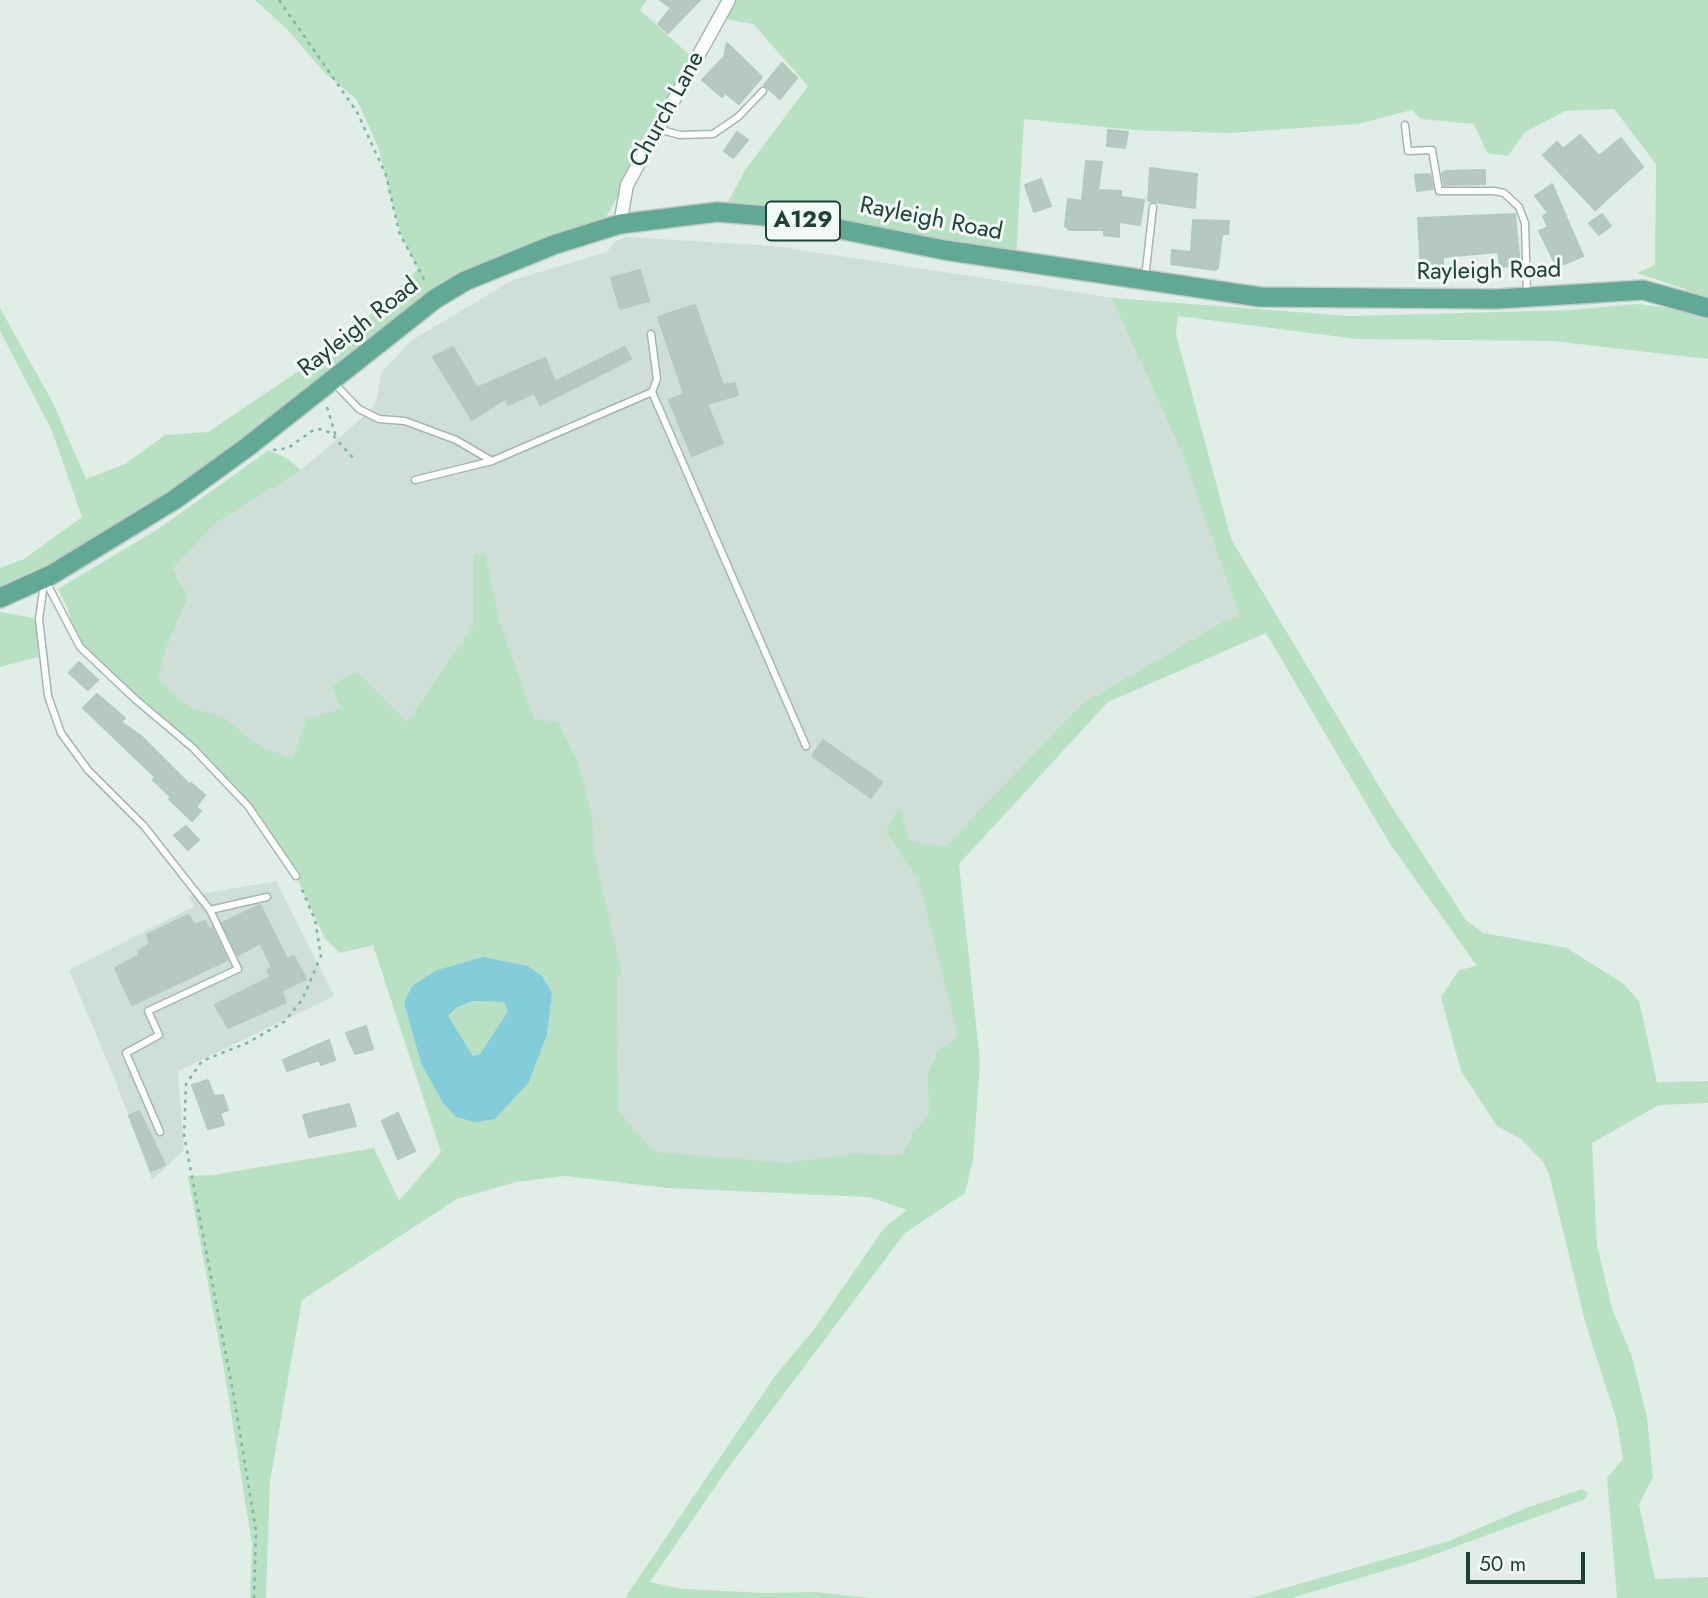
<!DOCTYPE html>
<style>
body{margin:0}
#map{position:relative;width:1708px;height:1598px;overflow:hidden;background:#e1eee8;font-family:Jost,sans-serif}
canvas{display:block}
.scale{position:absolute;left:1466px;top:1552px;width:119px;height:32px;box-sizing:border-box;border:4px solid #1f4137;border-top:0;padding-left:9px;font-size:21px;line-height:24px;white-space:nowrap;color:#1f4137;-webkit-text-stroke:5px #f2f9f6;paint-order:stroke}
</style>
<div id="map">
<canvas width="1708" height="1598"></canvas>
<div class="scale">50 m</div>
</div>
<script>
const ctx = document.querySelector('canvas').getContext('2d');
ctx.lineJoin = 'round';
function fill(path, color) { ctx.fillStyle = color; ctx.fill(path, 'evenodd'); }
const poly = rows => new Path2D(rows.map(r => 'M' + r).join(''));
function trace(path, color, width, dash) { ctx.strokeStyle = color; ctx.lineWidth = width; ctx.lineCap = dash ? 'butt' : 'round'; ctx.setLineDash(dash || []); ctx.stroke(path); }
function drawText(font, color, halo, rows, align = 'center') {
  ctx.font = font + ' Jost,sans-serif'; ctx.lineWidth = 6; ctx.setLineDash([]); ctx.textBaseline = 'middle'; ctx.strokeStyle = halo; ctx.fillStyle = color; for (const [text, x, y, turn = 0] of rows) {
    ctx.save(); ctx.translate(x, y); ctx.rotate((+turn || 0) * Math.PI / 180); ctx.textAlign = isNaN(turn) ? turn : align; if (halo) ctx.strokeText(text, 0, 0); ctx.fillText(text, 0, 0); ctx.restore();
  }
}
fill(poly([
 [626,237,774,246,1146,303,1253,624,1107,695,955,858,966,1166,620,1170,617,976,622,975,336,889,176,720,105,582,191,528,301,470,370,411,376,402,381,373,412,340,513,280,607,252,614,242],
 [276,881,334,996,178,1071,184,1150,152,1180,114,1077,69,970,195,906,188,896]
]), '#cfded7');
fill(poly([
 [255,0,647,0,640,10,695,60,605,219,465,281,246,448,0,598,0,568,24,559,82,517,52,431,0,331,0,308,53,403,86,479,125,464,165,435,208,432,339,344,418,269,400,233,378,147,357,100,324,72,286,28],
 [729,0,1708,0,1708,308,1685,289,1637,273,1655,265,1656,164,1614,109,1565,111,1525,132,1508,156,1487,153,1474,124,1421,119,1412,110,1358,124,1229,133,1134,130,1024,119,1016,261,723,212,745,170,808,86,753,24,719,18],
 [1112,298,1350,316,1572,310,1637,304,1708,313,1708,359,1552,341,1357,339,1178,316,1176,334,1231,539,1388,801,1466,920,1483,933,1567,948,1624,984,1639,1001,1657,1082,1708,1081,1708,1103,1659,1105,1592,1143,1597,1245,1612,1308,1632,1357,1647,1417,1653,1477,1639,1504,1655,1579,1708,1577,1708,1598,1617,1598,1607,1478,1623,1459,1616,1418,1586,1325,1549,1174,1543,1162,1521,1139,1497,1126,1461,1071,1441,997,1459,970,1477,966,1390,844,1266,633,1108,702,959,864,980,1062,973,1160,965,1193,905,1233,728,1468,650,1582,683,1589,766,1593,815,1592,871,1598,625,1598,775,1376,815,1328,884,1228,907,1210,869,1197,668,1188,565,1176,516,1182,457,1199,302,1300,270,1481,266,1598,250,1598,252,1544,225,1375,188,1176,212,1175,374,1148,399,1201,441,1152,373,945,340,953,325,939,296,876,248,806,192,747,80,647,67,607,58,589,158,529,269,450,288,459,301,470,215,523,172,569,188,596,166,648,158,677,188,707,224,718,262,748,293,758,306,720,341,709,331,685,357,672,407,722,473,627,473,555,485,553,499,621,534,719,558,722,578,762,592,817,594,853,622,975,617,976,619,1113,655,1152,787,1163,853,1154,902,1155,914,1132,929,1115,928,1074,938,1051,958,1036,919,882,886,832,899,807,910,841,945,847,1082,704,1225,621,1240,617,1182,452],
 [528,966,542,976,552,993,547,1035,529,1082,421,1063,404,1003],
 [0,612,39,619,45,655,0,667],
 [472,1001,505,1002,508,1011,480,1054,473,1056,447,1016,456,1008],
 [1582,1489,1588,1493,1585,1499,1414,1562,1291,1598,1250,1598,1449,1541,1526,1508]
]), '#b8e1c3');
fill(poly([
 [483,957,528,966,542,976,552,993,547,1035,529,1082,495,1119,475,1122,456,1117,443,1103,421,1063,404,1003,412,986,437,970],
 [472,1001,504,1002,508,1011,480,1054,473,1056,448,1016,456,1008]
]), '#83ccd9');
const building = poly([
 [660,0,700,0,668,33,658,24,671,8,660,0],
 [727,43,762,77,739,104,725,93,722,97,702,80,724,57,727,43],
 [782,63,797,78,780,99,764,85,782,63],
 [1108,130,1128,132,1125,148,1107,146,1108,130],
 [737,132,748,140,733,158,724,151,737,132],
 [1580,135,1599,156,1621,138,1643,167,1595,210,1543,155,1557,142,1563,149,1580,135],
 [1086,161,1102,162,1098,190,1121,191,1121,197,1144,200,1140,225,1119,222,1119,237,1104,235,1104,230,1069,230,1065,226,1068,199,1082,201,1086,161],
 [1150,168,1197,174,1195,208,1148,201,1150,168],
 [1485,170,1485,184,1444,185,1442,173,1446,171,1485,170],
 [1430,174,1433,189,1417,191,1415,175,1430,174],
 [1041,179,1051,206,1034,212,1025,185,1041,179],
 [1552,184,1583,256,1557,267,1539,231,1548,227,1543,216,1548,213,1535,196,1552,184],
 [1515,214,1520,265,1500,267,1498,252,1443,257,1443,264,1421,267,1418,218,1515,214],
 [1602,214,1611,226,1599,235,1589,223,1602,214],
 [1193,220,1229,221,1228,234,1222,234,1218,268,1215,270,1171,264,1172,250,1191,252,1193,220],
 [640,270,649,301,620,309,611,278,640,270],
 [695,305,723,385,735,383,738,395,707,404,723,443,692,456,669,400,684,394,658,317,695,305],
 [453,347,477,388,545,358,555,382,625,347,631,359,540,405,534,393,508,405,505,399,472,420,433,357,453,347],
 [79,662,98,680,88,690,69,673,79,662],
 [97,694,125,718,121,722,141,736,189,784,191,783,205,795,196,807,201,811,192,821,169,799,171,797,153,780,155,777,83,708,97,694],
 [823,740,882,782,871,798,812,756,823,740],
 [186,826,199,840,188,850,174,835,186,826],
 [260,905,287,959,294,956,306,979,281,991,286,1002,228,1028,215,1005,271,977,267,970,272,967,260,943,238,955,222,923,260,905],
 [188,915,195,925,205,921,209,929,212,928,227,960,132,1005,115,968,140,955,138,951,150,944,147,935,188,915],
 [366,1026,373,1049,355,1054,346,1033,366,1026],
 [329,1040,335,1060,321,1065,319,1060,287,1071,283,1060,329,1040],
 [208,1080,214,1096,223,1095,228,1110,220,1113,224,1125,208,1129,192,1085,208,1080],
 [349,1104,356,1126,309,1137,303,1115,349,1104],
 [139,1111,165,1165,151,1171,129,1116,139,1111],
 [398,1113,415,1151,398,1159,382,1121,398,1113]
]);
fill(building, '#b6c9c1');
trace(building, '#b3c8bf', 2);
const service = poly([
 [1405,125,1408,151,1432,150,1439,191,1494,191,1504,193,1519,207,1525,223,1527,295],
 [658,129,680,135,713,134,738,117,763,91],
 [1145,278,1153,207],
 [651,334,657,379,652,392],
 [335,384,359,409,379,419,405,421,456,440,492,461,652,392,806,746],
 [415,480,492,461],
 [45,580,80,647,135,699,192,747,248,806,296,876],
 [44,584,39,619,48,696,61,733,88,770,144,826,210,910,238,969,148,1011,159,1035,126,1053,160,1132],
 [210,910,267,897]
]);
const minor = poly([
 [620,224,627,185,729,0]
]);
const primary = poly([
 [0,598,51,575,174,500,246,448,435,299,465,281,553,245,620,224,717,212,779,217,944,250,1260,297,1496,299,1643,290,1708,308]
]);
trace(service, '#a3b7af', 9);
trace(minor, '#a3b7af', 15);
trace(primary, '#c0cac7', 22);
trace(poly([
 [279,0,357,112,386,175,399,232,426,283],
 [327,407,336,437],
 [273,450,288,448,312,431,320,429,331,433,354,459],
 [254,1598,256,1531,234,1397,184,1135,186,1084,202,1061,247,1043,284,1022,302,1000,321,956,315,920,300,885]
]), '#7eb5a3', 2.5, [3.5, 5]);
trace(service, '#fff', 6);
trace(minor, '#fff', 12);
trace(primary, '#61a895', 19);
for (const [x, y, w] of [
 [803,221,74]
]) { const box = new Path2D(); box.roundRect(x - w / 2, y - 19.5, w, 39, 5); ctx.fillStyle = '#f2f9f6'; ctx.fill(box); trace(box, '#1f4137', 2); }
drawText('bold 23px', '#1f4137', null, [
 ["A129",803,221]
]);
drawText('24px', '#1f4137', '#f2f9f6', [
 ["Church Lane",668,110,-61],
 ["Rayleigh Road",931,220,11],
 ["Rayleigh Road",1489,272,-1],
 ["Rayleigh Road",359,328,-38]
]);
</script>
